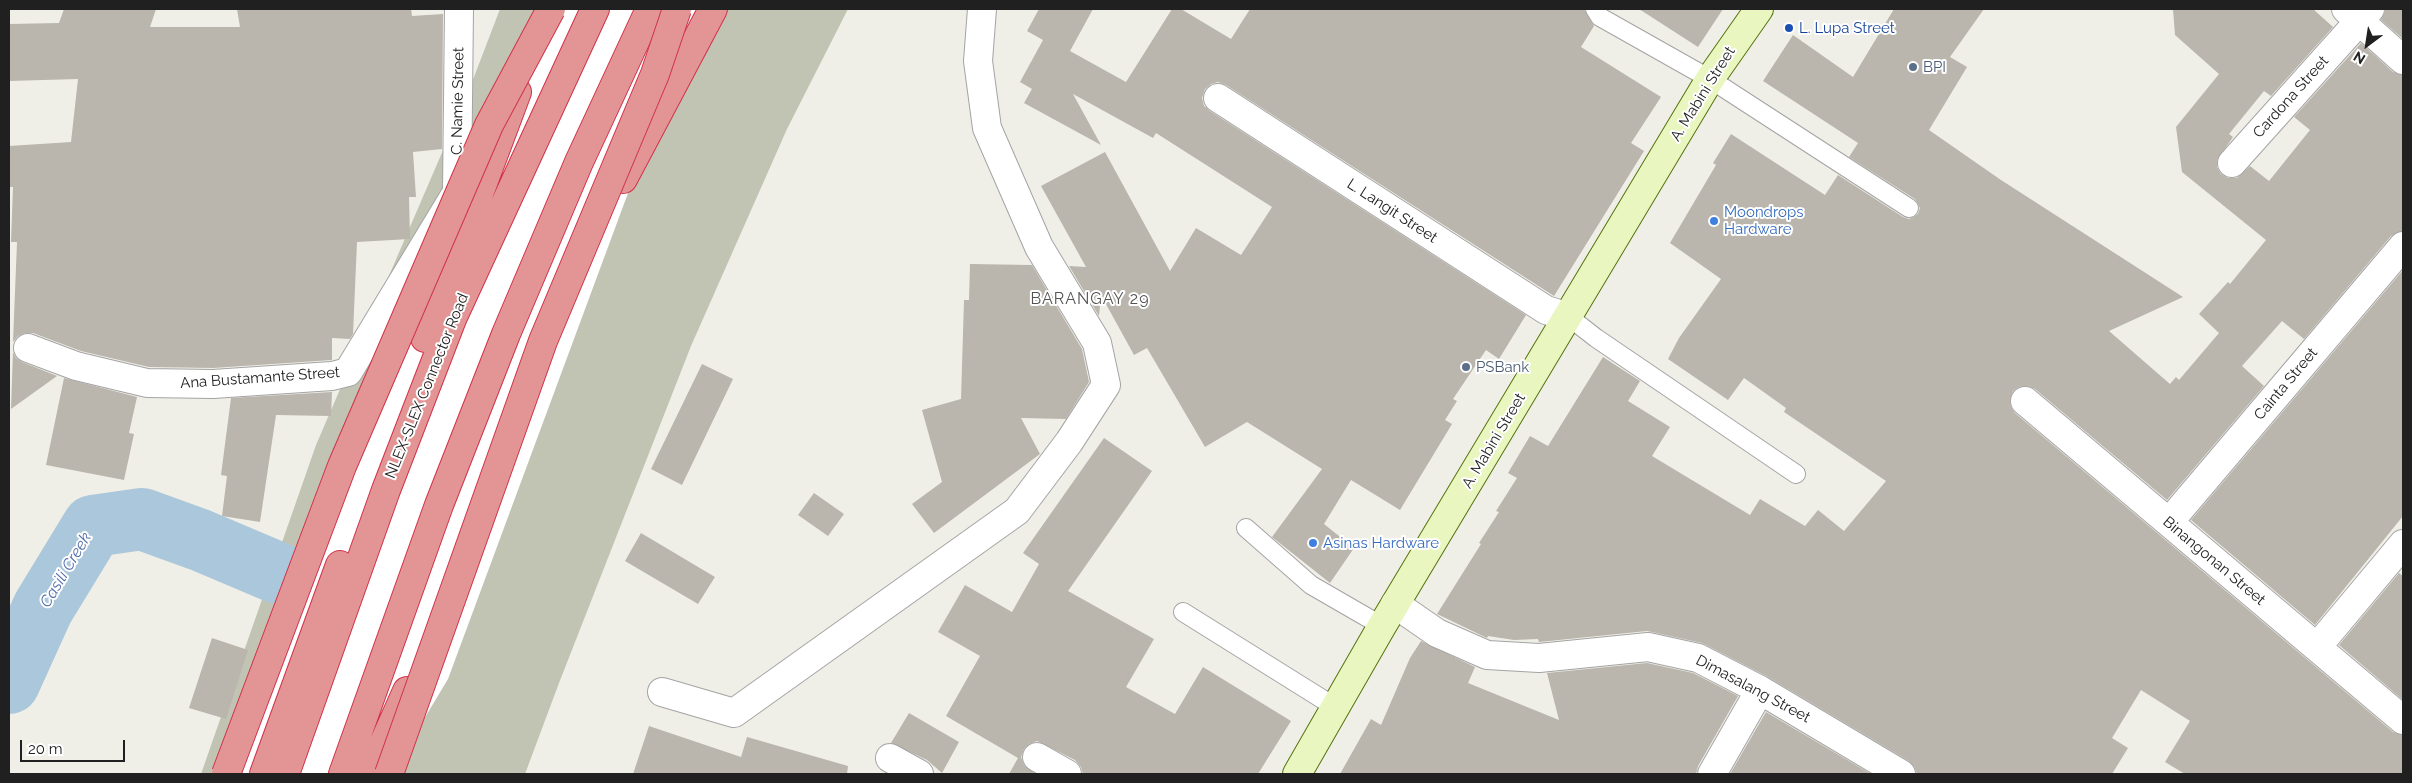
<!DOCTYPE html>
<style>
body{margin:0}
#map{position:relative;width:2412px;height:783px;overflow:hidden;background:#f0efe7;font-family:Raleway,sans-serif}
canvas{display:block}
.frame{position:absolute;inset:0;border:10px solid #202020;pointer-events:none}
.north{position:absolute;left:2342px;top:20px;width:50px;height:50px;-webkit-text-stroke:4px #fff;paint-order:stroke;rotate:211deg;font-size:14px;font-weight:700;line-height:20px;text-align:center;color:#202020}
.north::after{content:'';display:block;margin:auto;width:18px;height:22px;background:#202020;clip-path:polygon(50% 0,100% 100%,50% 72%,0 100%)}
.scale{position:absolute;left:20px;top:740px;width:105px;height:22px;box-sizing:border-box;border:2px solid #202020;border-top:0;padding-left:6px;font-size:15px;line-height:18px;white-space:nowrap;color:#202020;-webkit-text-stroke:4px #fff;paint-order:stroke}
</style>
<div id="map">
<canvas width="2412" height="783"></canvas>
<div class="frame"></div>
<div class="north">N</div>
<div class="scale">20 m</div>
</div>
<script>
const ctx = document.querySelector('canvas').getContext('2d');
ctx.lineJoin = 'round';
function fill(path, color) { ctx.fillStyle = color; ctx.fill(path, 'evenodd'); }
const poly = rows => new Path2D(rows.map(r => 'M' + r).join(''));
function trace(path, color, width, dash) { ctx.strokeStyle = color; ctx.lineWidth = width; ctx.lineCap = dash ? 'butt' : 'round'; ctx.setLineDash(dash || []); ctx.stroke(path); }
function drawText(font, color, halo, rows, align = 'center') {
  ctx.font = font + ' Raleway,sans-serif'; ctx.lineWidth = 4; ctx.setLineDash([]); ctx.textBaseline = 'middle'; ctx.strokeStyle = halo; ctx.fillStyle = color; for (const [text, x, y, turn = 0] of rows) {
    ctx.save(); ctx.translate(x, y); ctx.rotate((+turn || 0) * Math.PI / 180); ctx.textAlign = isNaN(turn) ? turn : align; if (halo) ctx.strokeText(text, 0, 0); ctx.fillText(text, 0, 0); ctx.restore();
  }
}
fill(poly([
 [500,9,848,9,787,129,691,346,559,683,525,774,201,774,316,445,469,90]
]), '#c1c4b3');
fill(poly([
 [546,9,704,9,631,185,448,679,391,774,236,774,352,478]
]), '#fff');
trace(poly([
 [9,683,43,608,93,526,142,519,200,540,278,573]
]), '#abc7db', 62);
fill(poly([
 [64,9,156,9,150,27,240,27,237,9,411,9,412,16,443,14,442,149,413,152,416,197,409,197,410,239,357,242,353,334,350,339,332,338,332,360,213,368,149,367,81,351,33,333,25,333,18,336,13,342,17,242,11,242,13,187,9,187,9,146,71,142,78,79,9,81,9,24,59,23],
 [1039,9,1093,9,1070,51,1126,82,1172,9,1181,9,1231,39,1250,9,1584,9,1594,26,1581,47,1661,97,1631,143,1644,151,1554,296,1226,85,1218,82,1211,84,1205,89,1202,98,1204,106,1210,111,1526,315,1499,359,1486,350,1453,399,1457,401,1445,420,1452,424,1400,510,1351,480,1324,524,1354,548,1330,583,1272,537,1322,469,1247,422,1205,447,1147,348,1134,355,1101,295,1099,316,1069,266,1086,267,1041,186,1105,152,1170,271,1196,228,1241,255,1272,207,1156,133,1153,138,1073,94,1101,145,1024,103,1032,89,1020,82,1043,40,1027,31],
 [1639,9,1723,9,1698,47],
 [1894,9,1984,9,1950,57,1967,67,1929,130,2001,180,2183,297,2109,331,2170,384,2176,377,2179,380,2219,333,2199,314,2228,282,2230,284,2266,240,2182,172,2176,127,2219,74,2175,35,2173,9,2313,9,2333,27,2271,96,2264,91,2229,134,2233,137,2217,160,2217,167,2221,174,2228,178,2237,178,2250,166,2269,181,2310,130,2294,117,2361,43,2393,72,2403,75,2403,231,2391,236,2304,339,2282,321,2242,366,2264,386,2167,500,2035,389,2027,386,2019,387,2013,391,2010,399,2011,407,2015,413,2393,732,2403,735,2403,774,2185,774,2165,762,2190,721,2141,690,2112,738,2128,748,2112,774,1917,774,1914,766,1909,761,1768,677,1702,643,1647,631,1539,642,1538,639,1514,640,1488,636,1487,638,1437,614,1481,544,1479,543,1499,512,1496,511,1517,478,1508,473,1530,436,1548,446,1603,357,1640,381,1628,401,1670,427,1652,456,1750,515,1760,499,1805,526,1818,510,1844,531,1886,481,1784,412,1786,408,1744,378,1728,400,1668,359,1679,338,1721,279,1670,243,1716,165,1713,163,1731,134,1825,195,1838,175,1903,217,1909,219,1918,214,1920,208,1915,199,1849,157,1858,143,1763,81,1793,35,1853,77],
 [2386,9,2403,9,2403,39,2381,20],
 [970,264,1032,265,1082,349,1089,382,1066,419,1021,418,1040,454,934,533,912,504,942,482,922,410,961,399,964,300,969,300],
 [2403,270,2403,516,2315,625,2191,520],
 [13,352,16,358,22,362,57,376,11,409],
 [702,364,733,379,682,485,651,469],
 [64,378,137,397,129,433,134,434,124,480,46,465],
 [332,392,331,416,276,415,260,522,222,516,227,476,221,475,231,398],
 [1104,438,1152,471,1068,591,1154,639,1126,687,1175,714,1203,667,1291,721,1258,774,1083,774,1081,767,1075,760,1037,741,1029,744,1024,749,1021,757,1024,765,1036,774,1009,774,1018,758,946,716,980,656,938,632,965,585,1012,612,1039,564,1023,553],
 [814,493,844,514,828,536,798,515],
 [641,533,715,577,698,604,625,561],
 [2399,573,2403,576,2403,700,2339,645],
 [212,638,248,650,226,719,189,708],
 [1421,641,1475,667,1468,683,1559,720,1547,673,1647,663,1693,673,1738,696,1698,766,1696,774,1340,774,1371,719,1381,725,1410,658],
 [1766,712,1871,774,1730,774],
 [909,713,959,742,942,773,927,760,891,743],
 [649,726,741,757,747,737,848,766,847,774,633,774]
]), '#bab5ad');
const service = poly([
 [1595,9,1600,17,1710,79,1909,208],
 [1569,317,1596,338,1796,474],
 [1246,528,1311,585,1382,626],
 [1183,612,1335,707]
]);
const minor = poly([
 [2346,9,2403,60],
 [1218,98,1546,310,1569,317],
 [2232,163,2370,9],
 [28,348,76,366,147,383,213,384,332,376,348,372,457,192,459,9],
 [2025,401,2403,720],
 [2169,522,2403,246],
 [1395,604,1437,633,1487,655,1539,658,1648,647,1698,658,1760,690,1901,774],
 [2317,647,2403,544],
 [662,692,734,713,1017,511,1069,442,1106,385,1097,343,1039,247,987,128,978,61,982,9],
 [1037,757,1067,774],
 [890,758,919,774],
 [1712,774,1760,690]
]);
const secondary = poly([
 [1297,774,1382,626,1710,79,1759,9]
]);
const motorway = poly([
 [623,179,713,9],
 [425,338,517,92],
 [264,774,340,565],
 [285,774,386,490,452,319,595,9],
 [343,774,439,505,506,334,579,162,650,9],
 [370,774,407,691]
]);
trace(service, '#a4a4a4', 20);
trace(minor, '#a4a4a4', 30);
trace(secondary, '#54730c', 30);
trace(motorway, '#d1324a', 30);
trace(service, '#fff', 18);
trace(minor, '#fff', 28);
trace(secondary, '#e9f6bf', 28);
trace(motorway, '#e29594', 28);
const motorwayBridge = poly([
 [226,774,342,466,489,125,551,9],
 [389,774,543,341,655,74,677,9]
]);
trace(motorwayBridge, '#d1324a', 30, []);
trace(motorwayBridge, '#e29594', 28);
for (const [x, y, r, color] of [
 [1789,28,5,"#1a4fb4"],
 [1913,67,5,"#5c6f8a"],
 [1714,221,5,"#3f7fe0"],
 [1466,367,5,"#5c6f8a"],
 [1313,543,5,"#3f7fe0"]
]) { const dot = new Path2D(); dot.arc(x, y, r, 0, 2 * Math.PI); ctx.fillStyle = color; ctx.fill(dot); trace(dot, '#fff', 2); }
drawText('15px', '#164399', '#fff', [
 ["L. Lupa Street",1799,28]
], 'left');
drawText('15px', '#4e5e75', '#fff', [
 ["BPI",1923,67],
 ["PSBank",1476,367]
], 'left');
drawText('15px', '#202020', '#fff', [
 ["A. Mabini Street",1703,94,-58],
 ["Cardona Street",2291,97,-48],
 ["C. Namie Street",458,101,-89],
 ["L. Langit Street",1392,211,33],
 ["Ana Bustamante Street",260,378,-4],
 ["Cainta Street",2286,384,-50],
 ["NLEX-SLEX Connector Road",427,386,-68],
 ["A. Mabini Street",1494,441,-59],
 ["Binangonan Street",2214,561,40],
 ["Dimasalang Street",1753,689,28]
]);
drawText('15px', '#366cbe', '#fff', [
 ["Moondrops",1724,212],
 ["Hardware",1724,229],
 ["Asinas Hardware",1323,543]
], 'left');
ctx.letterSpacing = '1px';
drawText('16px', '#535353', '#fff', [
 ["BARANGAY 29",1090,299]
]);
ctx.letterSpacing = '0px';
drawText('italic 16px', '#526dab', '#fff', [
 ["Casili Creek",66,570,-59]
]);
</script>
